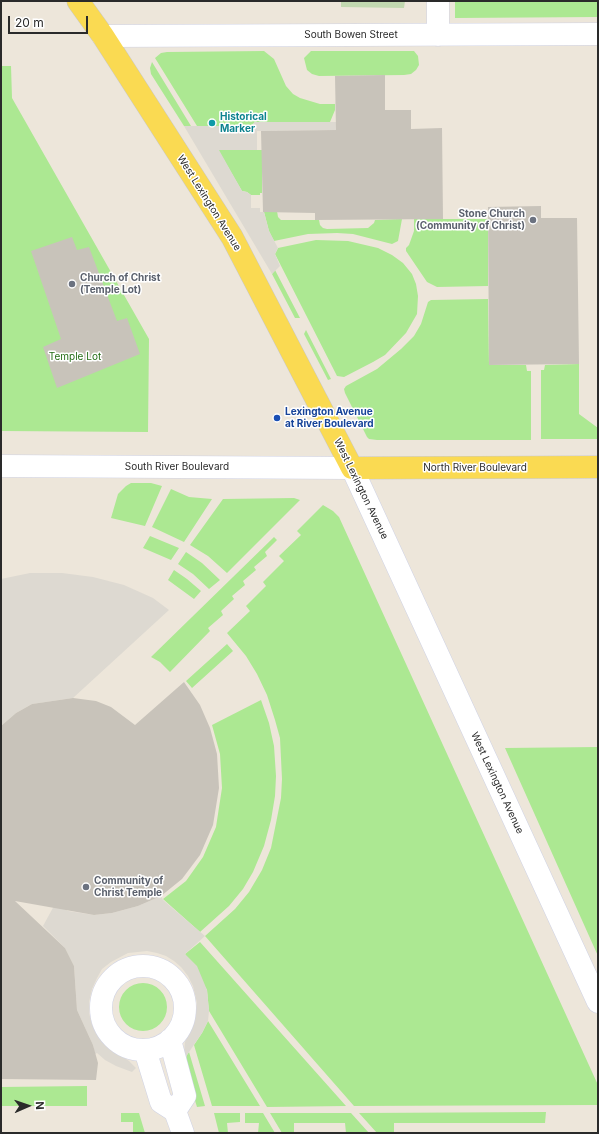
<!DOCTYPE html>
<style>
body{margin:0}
#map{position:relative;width:599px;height:1134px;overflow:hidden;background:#ede6da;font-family:Inter,sans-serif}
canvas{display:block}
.frame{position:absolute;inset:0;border:2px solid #2a2a2a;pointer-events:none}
.north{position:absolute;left:8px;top:1086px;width:40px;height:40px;-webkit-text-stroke:3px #fff;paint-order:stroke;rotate:88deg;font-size:11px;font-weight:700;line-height:16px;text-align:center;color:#2a2a2a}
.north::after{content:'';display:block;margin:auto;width:14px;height:18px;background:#2a2a2a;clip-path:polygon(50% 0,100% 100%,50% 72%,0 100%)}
.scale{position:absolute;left:8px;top:16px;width:80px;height:18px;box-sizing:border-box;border:2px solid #2a2a2a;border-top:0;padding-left:5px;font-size:12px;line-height:14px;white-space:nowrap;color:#2a2a2a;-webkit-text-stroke:3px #fff;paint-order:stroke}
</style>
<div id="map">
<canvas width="599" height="1134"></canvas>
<div class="frame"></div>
<div class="north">N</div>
<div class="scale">20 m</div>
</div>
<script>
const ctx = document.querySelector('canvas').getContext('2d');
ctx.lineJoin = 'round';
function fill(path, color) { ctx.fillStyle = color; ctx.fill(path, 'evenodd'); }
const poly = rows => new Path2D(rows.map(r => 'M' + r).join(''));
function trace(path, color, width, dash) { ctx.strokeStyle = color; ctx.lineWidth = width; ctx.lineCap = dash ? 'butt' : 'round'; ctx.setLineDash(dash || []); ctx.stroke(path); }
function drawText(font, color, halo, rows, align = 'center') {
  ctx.font = font + ' Inter,sans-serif'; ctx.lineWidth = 3; ctx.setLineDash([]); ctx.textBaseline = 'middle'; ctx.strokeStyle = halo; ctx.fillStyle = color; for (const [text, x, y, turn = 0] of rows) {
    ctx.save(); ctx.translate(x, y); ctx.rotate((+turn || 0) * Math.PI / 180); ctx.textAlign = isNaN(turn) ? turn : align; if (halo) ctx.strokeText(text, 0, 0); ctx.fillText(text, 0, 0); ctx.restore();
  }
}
fill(poly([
 [455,1,598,1,598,17,455,18],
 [264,51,274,59,286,86,293,94,300,98,320,104,335,104,335,110,330,122,255,122,251,126,197,126,155,58,161,53,167,52],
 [311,51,414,51,418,56,419,65,416,70,411,74,404,75,319,76,312,74,307,70,304,58],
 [152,62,191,126,184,126,151,74,150,68],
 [1,66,11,66,12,98,149,339,148,432,1,431],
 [218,150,262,150,262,193,260,193,260,195,251,195,247,192,242,191],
 [277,211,278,217,281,220,319,220,320,225,323,228,327,229,368,228,374,223,375,220,402,219,398,241,392,244,353,234,337,233,308,234,274,241,269,231,264,212],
 [414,219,488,219,488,286,437,287,427,282,406,251,406,248,409,245,414,231],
 [316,240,348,241,378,248,392,255,403,263,412,274,416,284,418,296,417,314,406,333,385,355,373,362,344,377,337,376,275,254,278,248],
 [275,270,300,318,295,318,272,274],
 [488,299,489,365,526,365,527,371,531,371,531,440,377,440,369,439,367,437,345,393,344,389,346,386,377,369,401,349,414,336,421,324,428,302,431,300],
 [306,330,331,379,328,380,304,334],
 [579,364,579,414,598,428,598,439,541,439,541,370,544,370,545,365],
 [131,483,151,483,162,486,145,526,111,518,118,494,126,486],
 [171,489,189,497,212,499,184,542,152,527],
 [294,498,300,500,227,573,208,556,190,545,223,499],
 [323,505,333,511,339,517,598,1085,598,1105,354,1106,205,936,235,909,249,892,262,870,271,848,281,798,282,779,280,738,275,720,267,695,257,674,246,656,227,633,250,611,246,606,266,586,263,582,284,561,279,556,301,535,297,531],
 [150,536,179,548,171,560,143,548],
 [274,537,277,540,265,552,267,556,254,567,256,570,243,581,245,585,232,596,234,599,221,611,223,615,208,628,210,631,170,672,160,662,151,657],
 [186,552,202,563,220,580,209,589,193,574,178,564],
 [174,570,187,579,201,591,194,599,168,580],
 [227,644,233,651,192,688,186,681],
 [261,700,269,723,274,746,276,776,275,796,271,820,264,846,253,872,243,889,229,906,200,932,163,899,186,881,203,857,216,827,222,788,220,754,212,725],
 [598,747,598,956,505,748],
 [200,942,346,1106,267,1107,209,1011,207,990,185,954],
 '119 1007a24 24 0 1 1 48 0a24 24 0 1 1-48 0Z',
 [208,1021,260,1106,212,1106,194,1045,202,1033],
 [189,1052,205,1106,197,1107,183,1061],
 [87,1086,87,1106,1,1106,1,1087],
 [546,1112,545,1123,394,1123,394,1133,377,1133,359,1113],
 [121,1113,139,1113,145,1133,133,1133,133,1122,121,1122],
 [214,1113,240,1113,240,1122,227,1123,228,1133,219,1133],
 [245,1113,263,1113,275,1133,258,1133,259,1123,245,1123],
 [270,1113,351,1113,369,1133,346,1133,345,1123,294,1123,294,1133,282,1133]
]), '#ace892');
fill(poly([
 [341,1,405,1,404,8,341,7]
]), '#c2d8b0');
fill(poly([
 [255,122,342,122,361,130,257,131,257,150,219,150,242,191,247,192,251,195,251,208,260,208,260,212,264,212,269,231,278,248,275,254,280,266,272,274,184,126,251,126],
 [30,573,62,573,93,577,124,585,153,598,169,610,73,698,32,704,16,713,1,726,1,579],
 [161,896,163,900,205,936,185,954,197,966,207,990,209,1011,208,1021,202,1033,187,1055,186,1060,184,1052,185,1042,195,1021,197,1003,193,986,188,976,181,967,174,961,166,956,157,953,147,951,128,953,111,962,102,969,97,978,92,989,89,1002,89,1013,92,1024,97,1034,103,1042,129,1061,136,1068,132,1072,116,1066,105,1060,97,1053,95,1054,93,1045,77,1010,74,966,65,948,43,926,55,904,68,911,94,915,112,913,138,906]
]), '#ddd9d1');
fill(poly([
 [385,75,385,110,411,110,411,129,442,128,443,219,315,220,315,213,263,212,261,131,336,130,335,76],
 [541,206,541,218,577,218,579,364,489,365,488,207],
 [72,237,77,250,89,247,117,321,127,318,140,354,57,388,43,347,61,339,31,251],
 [184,682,200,705,210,728,217,754,219,788,213,825,200,855,182,879,161,896,138,906,112,913,94,915,15,901,65,948,74,966,77,1010,93,1045,98,1063,96,1080,1,1079,1,726,16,713,32,704,73,698,96,701,111,707,135,725]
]), '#c8c3ba');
const minor = poly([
 [438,1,438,35],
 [103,36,598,34],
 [1,466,352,468,598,1002],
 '101 1008a42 42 0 1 1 84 0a42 42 0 1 1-84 0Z',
 [170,1040,185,1096,175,1111],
 [145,1050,161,1102,175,1111,183,1133]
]);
const major = poly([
 [78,1,103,36,232,237,352,468,598,467]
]);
trace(minor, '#cfd2e4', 23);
trace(major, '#c8c8c8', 23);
trace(minor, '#fff', 22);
trace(major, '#fada52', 22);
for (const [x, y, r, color] of [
 [212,123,4,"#0f9aa8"],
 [533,220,4,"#6b7280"],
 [72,284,4,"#6b7280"],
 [277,418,4,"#1a4fb4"],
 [86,887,4,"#6b7280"]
]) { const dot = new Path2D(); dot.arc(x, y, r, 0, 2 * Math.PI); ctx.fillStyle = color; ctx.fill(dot); trace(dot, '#fff', 1.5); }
drawText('10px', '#2a2a2a', '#fff', [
 ["South Bowen Street",351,35],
 ["West Lexington Avenue",209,203,58],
 ["South River Boulevard",177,467],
 ["North River Boulevard",475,468],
 ["West Lexington Avenue",361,489,64],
 ["West Lexington Avenue",497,783,65]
]);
drawText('bold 10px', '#0d838f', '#fff', [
 ["Historical",220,117],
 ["Marker",220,129]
], 'left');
drawText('bold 10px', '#5b616d', '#fff', [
 ["Stone Church",525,214,"right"],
 ["(Community of Christ)",525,226,"right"],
 ["Church of Christ",80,278],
 ["(Temple Lot)",80,290],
 ["Community of",94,881],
 ["Christ Temple",94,893]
], 'left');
drawText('10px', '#236c15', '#fff', [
 ["Temple Lot",75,357]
]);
drawText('bold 10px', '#164399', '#fff', [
 ["Lexington Avenue",285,412],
 ["at River Boulevard",285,424]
], 'left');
</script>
